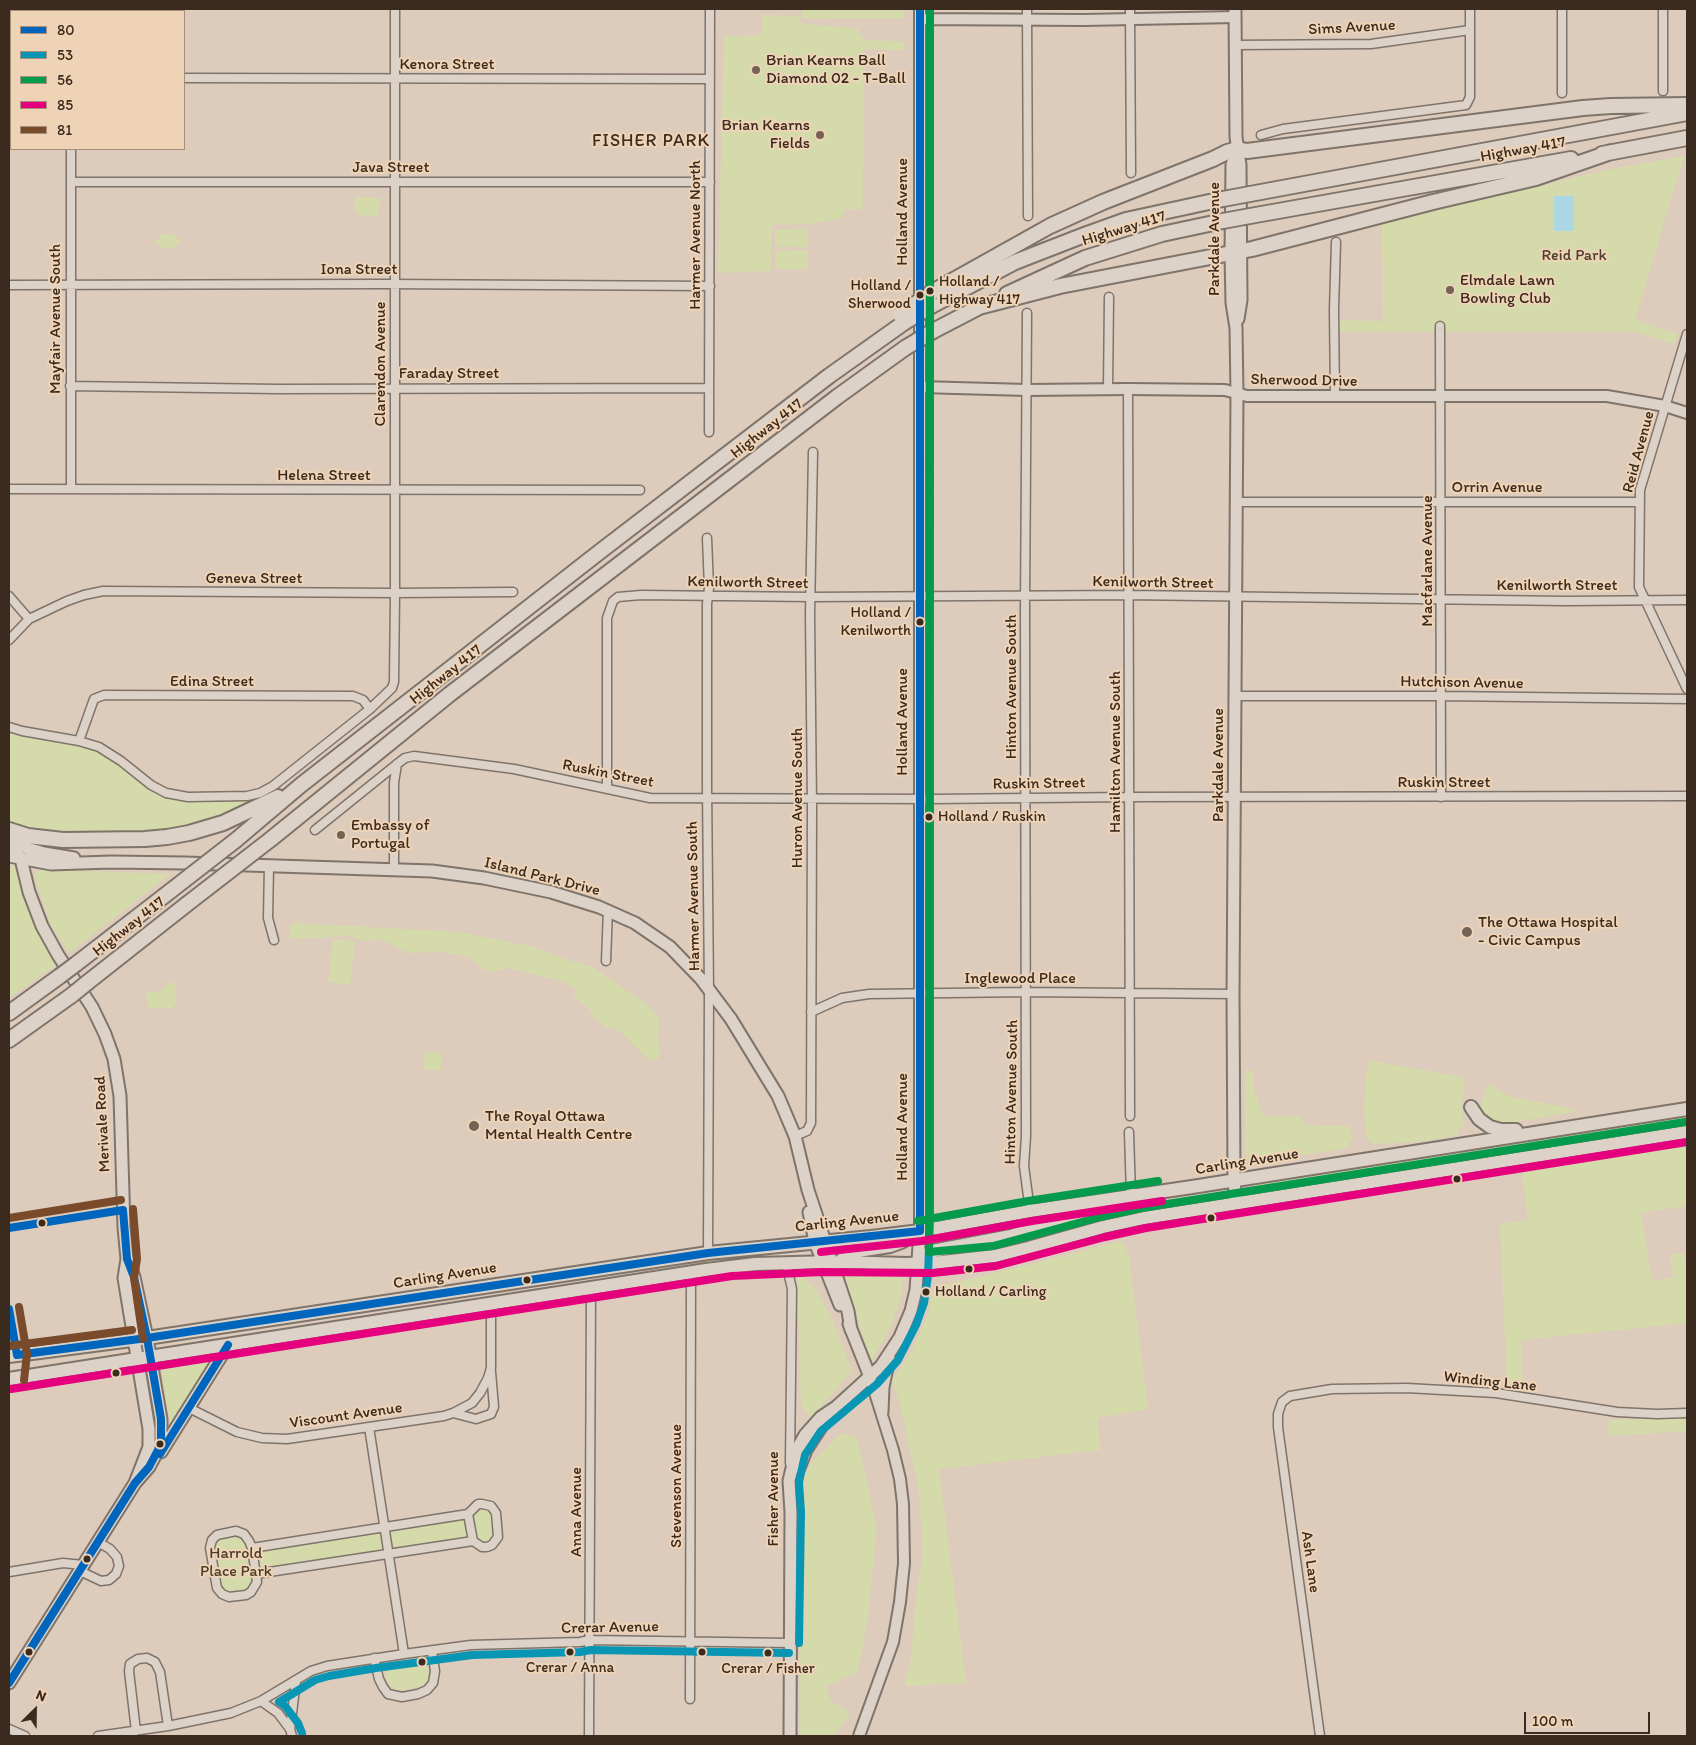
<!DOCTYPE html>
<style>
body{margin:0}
#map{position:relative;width:1696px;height:1745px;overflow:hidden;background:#ddcbbc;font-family:Itim,sans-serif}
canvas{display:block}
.frame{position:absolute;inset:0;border:10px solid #3b2a1e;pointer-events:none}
.legend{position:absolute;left:10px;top:10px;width:175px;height:140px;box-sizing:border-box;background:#efd3b6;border:1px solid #a78f79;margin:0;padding:6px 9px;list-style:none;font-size:15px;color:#3b2a1e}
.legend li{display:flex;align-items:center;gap:10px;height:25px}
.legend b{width:25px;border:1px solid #a78f79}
.north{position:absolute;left:10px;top:1685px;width:50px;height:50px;-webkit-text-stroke:4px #efd3b6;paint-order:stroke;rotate:23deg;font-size:14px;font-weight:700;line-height:20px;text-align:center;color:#3b2a1e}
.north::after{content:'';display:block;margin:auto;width:18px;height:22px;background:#3b2a1e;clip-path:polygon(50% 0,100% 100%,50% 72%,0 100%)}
.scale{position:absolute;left:1524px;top:1712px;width:126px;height:22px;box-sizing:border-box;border:2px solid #3b2a1e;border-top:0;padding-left:6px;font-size:15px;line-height:18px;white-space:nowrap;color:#3b2a1e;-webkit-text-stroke:4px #efd3b6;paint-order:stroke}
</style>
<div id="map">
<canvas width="1696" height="1745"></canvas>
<div class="frame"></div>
<ul class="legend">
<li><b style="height:6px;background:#0065bd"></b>80</li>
<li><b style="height:6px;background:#0996b4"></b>53</li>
<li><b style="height:6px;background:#069a4c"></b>56</li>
<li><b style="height:6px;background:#e5007d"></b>85</li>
<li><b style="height:6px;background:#7a4b2a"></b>81</li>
</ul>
<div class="north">N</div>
<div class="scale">100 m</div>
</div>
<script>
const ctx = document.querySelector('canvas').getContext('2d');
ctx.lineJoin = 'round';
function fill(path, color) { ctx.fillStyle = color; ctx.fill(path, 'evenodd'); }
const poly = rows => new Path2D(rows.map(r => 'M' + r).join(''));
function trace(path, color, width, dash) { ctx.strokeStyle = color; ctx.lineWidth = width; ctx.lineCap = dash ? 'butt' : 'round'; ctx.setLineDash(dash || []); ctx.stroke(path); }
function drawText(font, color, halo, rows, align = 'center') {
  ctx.font = font + ' Itim,sans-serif'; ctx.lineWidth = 4; ctx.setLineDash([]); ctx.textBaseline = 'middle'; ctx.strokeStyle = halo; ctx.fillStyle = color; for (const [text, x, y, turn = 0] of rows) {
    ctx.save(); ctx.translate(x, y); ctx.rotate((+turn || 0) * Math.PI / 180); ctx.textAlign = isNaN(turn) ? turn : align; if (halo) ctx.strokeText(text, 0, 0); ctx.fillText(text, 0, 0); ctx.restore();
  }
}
fill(poly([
 [802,9,904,9,905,18,802,19],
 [762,15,800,16,800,23,858,29,863,39,904,42,905,50,864,49,863,209,843,210,843,218,808,224,772,225,771,271,718,273,724,36,762,35],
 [1684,156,1635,320,1678,334,1675,344,1635,332,1335,332,1334,320,1383,321,1382,222,1607,170],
 [356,197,380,198,378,217,361,216,354,208],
 [807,228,808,247,775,247,775,229],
 [162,234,173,234,180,240,174,248,163,248,155,241],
 [807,250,808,269,775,269,775,251],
 [9,724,24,729,101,745,123,758,154,783,168,790,190,794,257,792,251,803,211,822,169,833,90,838,9,827],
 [9,864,15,867,37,930,55,966,9,998],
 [41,869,170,874,69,953,50,924,34,874],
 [294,923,459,932,535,947,564,959,593,967,649,1006,659,1020,658,1037,660,1056,656,1060,651,1060,646,1058,623,1034,618,1030,606,1027,594,1018,589,1009,576,999,574,994,575,988,560,981,508,968,491,972,481,968,473,959,469,957,441,952,408,953,382,940,366,941,349,936,293,939,289,936,290,926],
 [333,939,355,941,350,985,328,982],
 [176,982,176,1004,172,1008,148,1008,146,992,161,991,167,984],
 [424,1052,441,1052,441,1070,424,1070],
 [1371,1061,1463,1077,1465,1082,1462,1107,1464,1125,1460,1128,1456,1136,1415,1142,1373,1144,1368,1140,1365,1127,1364,1106,1367,1067],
 [1246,1070,1253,1071,1254,1091,1263,1115,1268,1117,1300,1116,1306,1125,1348,1126,1353,1137,1347,1147,1339,1150,1252,1161,1248,1159,1245,1154,1245,1071],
 [1487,1084,1492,1085,1505,1094,1516,1098,1565,1107,1575,1112,1502,1124,1492,1121,1485,1115,1481,1106],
 [1687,1116,1687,1124,1667,1129,1538,1149,1493,1150,1493,1147],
 [1687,1143,1687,1206,1641,1213,1652,1281,1673,1277,1670,1256,1672,1254,1683,1253,1684,1259,1687,1259,1687,1323,1521,1340,1523,1393,1506,1391,1505,1342,1500,1224,1528,1220,1522,1172,1627,1156,1665,1146],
 [1463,1152,1464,1154,1445,1159,1374,1171,1306,1185,1269,1190,1252,1190,1252,1184],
 [1122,1241,1129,1257,1148,1409,1098,1418,1100,1450,939,1469,966,1683,905,1686,911,1658,915,1607,923,1551,918,1485,901,1409,892,1380,911,1353,927,1316,934,1287,1012,1269],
 [797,1274,815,1288,833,1321,852,1371,811,1418,801,1407],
 [844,1275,903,1278,902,1294,897,1310,890,1328,873,1359,870,1359],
 [210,1358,212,1360,173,1425,170,1422,168,1412,162,1374,164,1368],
 [1687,1418,1687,1431,1610,1436,1608,1427,1610,1420],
 [841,1433,857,1437,877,1527,868,1618,858,1672,826,1686,830,1700,850,1713,834,1736,800,1736,799,1487,811,1463],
 [482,1509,486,1509,491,1513,494,1530,492,1537,486,1541,482,1541,475,1537,254,1572,252,1583,243,1590,226,1591,220,1584,214,1549,218,1540,224,1537,236,1535,243,1537,250,1549,471,1517,476,1511],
 [426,1661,429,1673,428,1680,424,1686,403,1690,396,1690,388,1684,384,1669,385,1665]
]), '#d5daab');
fill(poly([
 [1554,196,1574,196,1574,231,1554,231]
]), '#abd7e7');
const minor = poly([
 [1027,9,1028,216],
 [1130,9,1131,173],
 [1663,9,1663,91],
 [71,11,71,9],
 [1235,45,1371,44,1470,30],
 [184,78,710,79],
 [1562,93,1562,9],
 [1261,135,1283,129,1466,105,1470,97,1470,9],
 [71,182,710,182],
 [9,285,383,284,710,286],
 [1027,313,1025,608,1026,1136,1024,1166,1030,1211],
 [1440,326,1441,797],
 [1687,334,1640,490,1639,587,1687,689],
 [70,386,278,389,709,388],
 [1108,389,1109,297],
 [1128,389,1130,1116],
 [1335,397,1334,310,1336,242],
 [709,432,710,9],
 [9,489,640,490],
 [71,489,71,149],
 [1236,502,1639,502],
 [707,538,709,588,707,604,707,787,709,991,708,1253],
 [9,596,29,619],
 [9,640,29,619,67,601,84,595,103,591,395,593,513,592],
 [1236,696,1442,696,1687,699],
 [9,727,22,731,79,741,99,747,121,761,151,785,166,793,188,797,247,796,260,793,273,786,370,709,392,688,394,682,395,593,395,9],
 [79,741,94,699,104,695,353,696,363,700,370,709],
 [607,789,607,618,613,601,618,597,641,595,811,597,1129,595,1565,601,1687,600],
 [315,830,397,764,405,758,414,756,514,769,650,798,933,799,1130,797,1687,796],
 [269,866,268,918,274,940],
 [394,869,394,783,397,764],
 [606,961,608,910],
 [811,1012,842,998,869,994,1027,992,1233,994],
 [1129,1132,1131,1196],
 [795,1136,807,1131,811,1123,812,806,810,614,813,452],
 [786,1263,792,1289,790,1463],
 [189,1408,237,1432,262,1438,287,1439,444,1416,453,1413,472,1403,480,1393,488,1378,491,1368,491,1304],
 [453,1413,476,1419,491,1414,494,1407,491,1372],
 [369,1427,404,1654],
 [468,1514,473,1541],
 [236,1531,244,1534,249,1541,252,1548,257,1582,251,1592,246,1595,229,1597,222,1594,217,1588,210,1548,212,1540,217,1535,236,1531],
 [252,1548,468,1514,478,1504,482,1504,491,1506,496,1513,498,1537,492,1545,487,1547,482,1547,473,1541,256,1574],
 [80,1571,101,1581,109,1580,116,1574,119,1566,117,1557,110,1549,98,1542],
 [9,1572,63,1563,83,1565],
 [374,1658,379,1679,383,1687,388,1694,402,1697,418,1694,427,1690,433,1683,435,1671,432,1651],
 [690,1699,691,1272],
 [261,1701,278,1713,290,1729],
 [9,1729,25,1736],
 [136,1731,129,1671,130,1664,138,1659,147,1658,155,1662,160,1672,168,1726],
 [98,1736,168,1726,231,1713,261,1701,311,1671,327,1666,404,1654,471,1645,580,1642,590,1640,789,1643],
 [292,1736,290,1729,296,1681],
 [589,1736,591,1288],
 [1320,1736,1278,1427,1278,1414,1282,1402,1290,1396,1332,1389,1407,1388,1496,1393,1617,1412,1657,1414,1687,1413]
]);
const tertiary = poly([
 [920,9,920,1231],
 [920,19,1084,20,1235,17],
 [920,387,1027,390,1128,389,1225,390,1247,396,1607,396,1665,406,1687,413],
 [859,1736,893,1642,900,1602,904,1563,903,1504,900,1479,893,1450,870,1377]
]);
const secondary = poly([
 [1235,9,1236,137,1240,165,1241,300,1238,319],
 [10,843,44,853,74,858],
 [9,845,21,859,29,892,42,926,58,955,92,1007,105,1034,114,1059,120,1096,124,1227,127,1259,124,1278,149,1429,149,1447,135,1483],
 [9,856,51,864,111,862,185,863,432,871,484,878,551,892,599,907,635,923,670,947,701,979,731,1019,778,1096,795,1136,808,1190,848,1311,851,1330],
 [1236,1203,1234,1180,1233,994,1237,394,1236,328,1232,303,1231,254,1232,165,1237,149],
 [809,1212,815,1242,840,1305],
 [849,1324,870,1377],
 [882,1412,883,1387,889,1358],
 [161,1452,228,1345],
 [799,1468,806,1450,825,1421,836,1407,881,1366,900,1337,911,1311,916,1290,920,1231],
 [9,1683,135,1483,149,1467,158,1450,161,1440,161,1419,147,1338,134,1277,128,1260],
 [790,1736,791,1512,789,1481,796,1451,805,1435,821,1417,836,1407]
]);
const primary = poly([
 [1471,1107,1479,1119,1490,1127,1501,1130,1516,1130],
 [839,1262,906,1264,933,1263,995,1256,1028,1248,1103,1227,1144,1218,1687,1132],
 [839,1262,851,1252,890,1246,901,1242,915,1234],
 [919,1263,924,1256,932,1251,1011,1236,1100,1206],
 [9,1356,147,1338,708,1253,871,1237,920,1231,1030,1211,1192,1187,1687,1109],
 [9,1379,706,1270,755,1264,832,1262]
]);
const motorway = poly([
 [1602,154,1687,138],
 [1250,194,1687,113],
 [1250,216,1571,159],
 [932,292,1050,226,1103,202,1213,159,1227,152,1237,149,1247,151,1583,108,1611,106,1687,105],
 [1007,294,1085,258,1162,234,1223,221],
 [933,305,1015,262,1087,234,1126,220,1223,199],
 [975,308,1060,286,1252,249,1433,202,1536,178,1611,152],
 [933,331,983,305],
 [9,830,28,836,63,840,145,839,167,837,189,833,223,823,278,797],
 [271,839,450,694,837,397,905,348],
 [236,840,301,785,602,550,829,376,905,322],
 [76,964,164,896],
 [88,982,187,904],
 [9,1013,60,976],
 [9,1040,72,995]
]);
trace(minor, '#7f746a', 11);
trace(tertiary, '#7f746a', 14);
trace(secondary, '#7f746a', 15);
trace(primary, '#7f746a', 16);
trace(motorway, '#7f746a', 18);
trace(minor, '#dcd2c7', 8);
trace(tertiary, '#dcd2c7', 10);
trace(secondary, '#dcd2c7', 11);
trace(primary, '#dcd2c7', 12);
trace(motorway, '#dcd2c7', 14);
const motorwayBridge = poly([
 [1223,199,1250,194],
 [1223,221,1250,216],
 [900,315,932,292],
 [905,322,933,305],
 [905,348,933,331],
 [164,896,236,840],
 [187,904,271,839],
 [60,976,76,964],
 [72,995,88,982]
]);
trace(motorwayBridge, '#7f746a', 18, []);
trace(motorwayBridge, '#dcd2c7', 14);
trace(poly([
 [920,9,920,1231],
 [9,1228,123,1210],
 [9,1309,17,1355],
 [17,1355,147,1338,708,1253,920,1231],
 [160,1454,228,1345],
 [9,1683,135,1483,149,1467,158,1450,161,1440,161,1419,147,1338,134,1277,127,1259,123,1210]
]), '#0065bd', 8);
trace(poly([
 [799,1643,801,1512,799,1482,805,1455,821,1431,877,1384,898,1360,916,1325,924,1303,928,1276,930,1218,930,9],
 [302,1733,298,1723,285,1706,279,1702,315,1680,329,1676,376,1668,472,1655,580,1652,591,1650,789,1653]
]), '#0996b4', 8);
trace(poly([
 [930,9,929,1252,993,1246,1100,1217,1142,1208,1685,1122],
 [918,1221,1028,1201,1158,1181]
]), '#069a4c', 8);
trace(poly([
 [821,1252,922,1241,1032,1221,1162,1201],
 [11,1389,732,1276,822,1272,933,1273,996,1266,1105,1237,1146,1228,1687,1142]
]), '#e5007d', 8);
trace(poly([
 [133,1209,137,1259,134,1278,143,1339],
 [9,1218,121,1200],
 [19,1307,27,1354,24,1380],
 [9,1346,132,1330]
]), '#7a4b2a', 8);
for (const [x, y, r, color] of [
 [756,70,5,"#746255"],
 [820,135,5,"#746255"],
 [1450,290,5,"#746255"],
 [930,291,4.5,"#3b2a1e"],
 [920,295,4.5,"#3b2a1e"],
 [920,622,4.5,"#3b2a1e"],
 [929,817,4.5,"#3b2a1e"],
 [341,835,5,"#746255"],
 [1467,932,6,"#746255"],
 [474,1126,6,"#746255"],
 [1457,1179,4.5,"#3b2a1e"],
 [1211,1218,4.5,"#3b2a1e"],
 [42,1223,4.5,"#3b2a1e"],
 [969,1269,4.5,"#3b2a1e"],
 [527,1280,4.5,"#3b2a1e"],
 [926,1292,4.5,"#3b2a1e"],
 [116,1373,4.5,"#3b2a1e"],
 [160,1444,4.5,"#3b2a1e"],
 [87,1559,4.5,"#3b2a1e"],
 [29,1652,4.5,"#3b2a1e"],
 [570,1652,4.5,"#3b2a1e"],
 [702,1652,4.5,"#3b2a1e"],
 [768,1653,4.5,"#3b2a1e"],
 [422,1662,4.5,"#3b2a1e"]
]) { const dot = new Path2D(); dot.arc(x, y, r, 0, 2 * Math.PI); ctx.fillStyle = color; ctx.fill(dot); trace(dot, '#efd3b6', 2); }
drawText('15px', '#3b2a1e', '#efd3b6', [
 ["Holland /",939,282],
 ["Highway 417",939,300],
 ["Holland /",911,286,"right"],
 ["Sherwood",911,304,"right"],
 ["Holland /",911,613,"right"],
 ["Kenilworth",911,631,"right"],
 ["Holland / Ruskin",938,817],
 ["Holland / Carling",935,1292],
 ["Crerar / Anna",570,1668,"center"],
 ["Crerar / Fisher",768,1669,"center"]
], 'left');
drawText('16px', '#3b2a1e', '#efd3b6', [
 ["Sims Avenue",1352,28,-3],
 ["Kenora Street",447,65],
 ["Highway 417",1523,150,-10],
 ["Java Street",391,168],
 ["Holland Avenue",903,212,-90],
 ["Highway 417",1124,229,-17],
 ["Harmer Avenue North",696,235,-90],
 ["Parkdale Avenue",1215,239,-90],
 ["Iona Street",359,270],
 ["Mayfair Avenue South",56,319,-90],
 ["Clarendon Avenue",381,364,-90],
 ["Faraday Street",449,374],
 ["Sherwood Drive",1304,381,1],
 ["Highway 417",767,429,-38],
 ["Reid Avenue",1639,452,-75],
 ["Helena Street",324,476],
 ["Orrin Avenue",1497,488],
 ["Macfarlane Avenue",1428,561,-90],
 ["Geneva Street",254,579],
 ["Kenilworth Street",748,583,1],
 ["Kenilworth Street",1153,583,1],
 ["Kenilworth Street",1557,586],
 ["Highway 417",446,675,-38],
 ["Edina Street",212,682],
 ["Hutchison Avenue",1462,683,1],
 ["Hinton Avenue South",1012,687,-90],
 ["Holland Avenue",903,722,-90],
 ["Hamilton Avenue South",1116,752,-90],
 ["Parkdale Avenue",1219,765,-90],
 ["Ruskin Street",608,774,11],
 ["Ruskin Street",1444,783],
 ["Ruskin Street",1039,784,-1],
 ["Huron Avenue South",798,798,-90],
 ["Island Park Drive",542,877,14],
 ["Harmer Avenue South",694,896,-91],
 ["Highway 417",129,927,-38],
 ["Inglewood Place",1020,979],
 ["Hinton Avenue South",1012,1092,-89],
 ["Merivale Road",103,1124,-93],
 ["Holland Avenue",903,1127,-90],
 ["Carling Avenue",1247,1162,-9],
 ["Carling Avenue",847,1222,-6],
 ["Carling Avenue",445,1276,-9],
 ["Winding Lane",1490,1382,6],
 ["Viscount Avenue",346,1416,-8],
 ["Stevenson Avenue",677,1486,-90],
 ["Fisher Avenue",774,1499,-90],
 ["Anna Avenue",577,1512,-90],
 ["Ash Lane",1310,1562,82],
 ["Crerar Avenue",610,1628,-1]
]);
drawText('16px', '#3b2a1e', '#efd3b6', [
 ["Brian Kearns Ball",766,61],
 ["Diamond 02 - T-Ball",766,79],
 ["Brian Kearns",810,126,"right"],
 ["Fields",810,144,"right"],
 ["Elmdale Lawn",1460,281],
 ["Bowling Club",1460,299],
 ["Embassy of",351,826],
 ["Portugal",351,844],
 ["The Ottawa Hospital",1478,923],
 ["- Civic Campus",1478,941],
 ["The Royal Ottawa",485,1117],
 ["Mental Health Centre",485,1135]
], 'left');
drawText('16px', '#4a3d2b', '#efd3b6', [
 ["Reid Park",1574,256],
 ["Harrold",236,1554],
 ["Place Park",236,1572]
]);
ctx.letterSpacing = '1px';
drawText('18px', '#3b2a1e', '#efd3b6', [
 ["FISHER PARK",651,141]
]);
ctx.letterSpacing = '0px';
</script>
